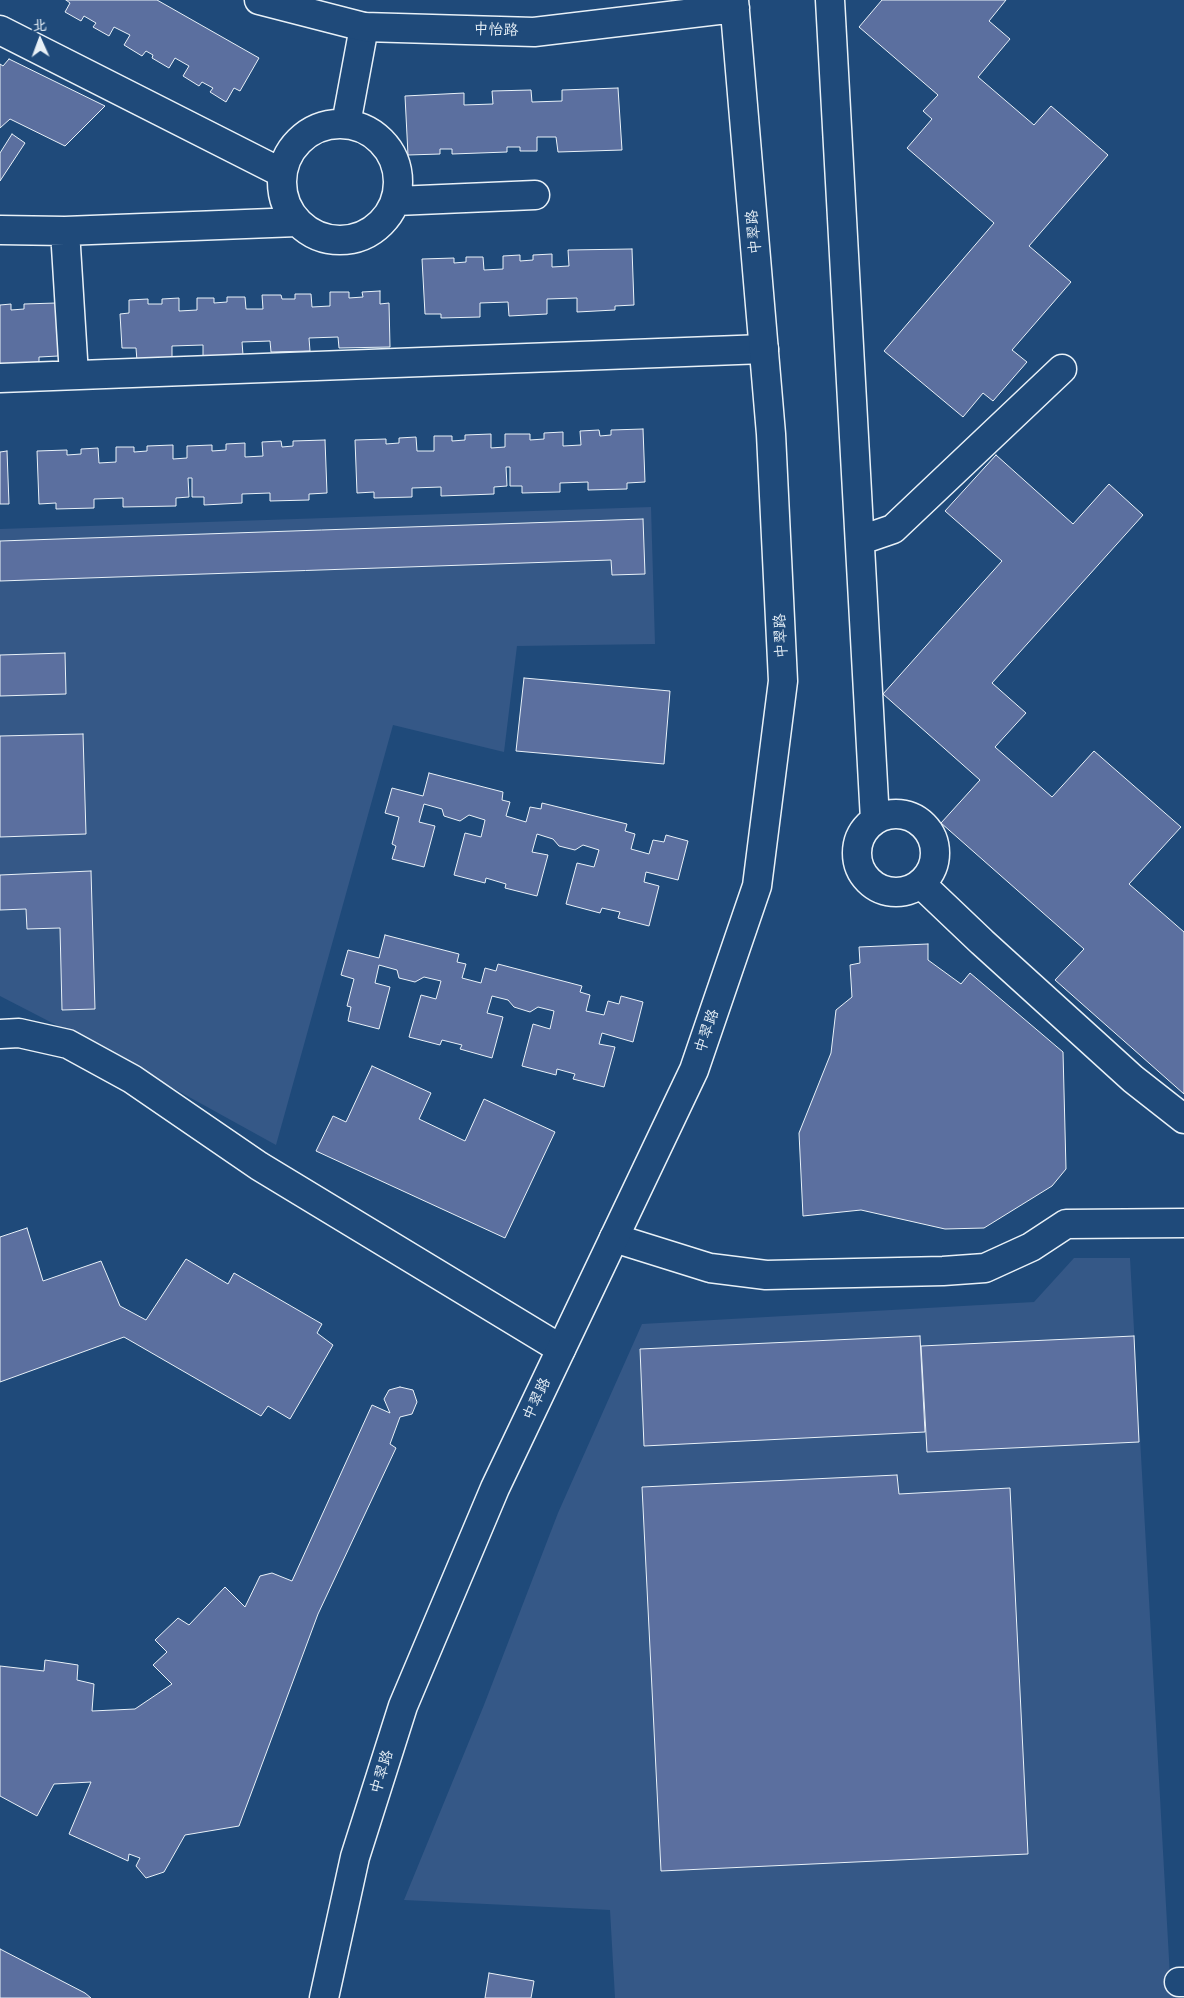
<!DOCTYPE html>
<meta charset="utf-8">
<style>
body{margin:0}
#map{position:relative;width:1184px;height:1998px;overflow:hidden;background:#1f4a7a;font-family:Delius,"LXGW WenKai TC",sans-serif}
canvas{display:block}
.north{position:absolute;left:15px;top:15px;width:50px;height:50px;-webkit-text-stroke:4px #1f4a7a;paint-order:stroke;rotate:358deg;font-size:14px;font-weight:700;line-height:20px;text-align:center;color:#e8f1f8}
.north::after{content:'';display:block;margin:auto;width:18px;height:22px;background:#e8f1f8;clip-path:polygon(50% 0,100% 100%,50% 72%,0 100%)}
</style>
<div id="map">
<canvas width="1184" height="1998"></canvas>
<div class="north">北</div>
</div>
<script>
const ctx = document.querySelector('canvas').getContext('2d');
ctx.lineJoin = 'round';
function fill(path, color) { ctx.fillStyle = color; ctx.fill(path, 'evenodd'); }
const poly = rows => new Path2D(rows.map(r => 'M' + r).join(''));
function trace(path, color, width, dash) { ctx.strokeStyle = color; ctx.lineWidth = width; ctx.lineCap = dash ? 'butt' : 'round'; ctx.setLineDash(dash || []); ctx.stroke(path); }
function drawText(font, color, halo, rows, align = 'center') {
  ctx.font = font + ' Delius,"LXGW WenKai TC",sans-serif'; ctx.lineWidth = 4; ctx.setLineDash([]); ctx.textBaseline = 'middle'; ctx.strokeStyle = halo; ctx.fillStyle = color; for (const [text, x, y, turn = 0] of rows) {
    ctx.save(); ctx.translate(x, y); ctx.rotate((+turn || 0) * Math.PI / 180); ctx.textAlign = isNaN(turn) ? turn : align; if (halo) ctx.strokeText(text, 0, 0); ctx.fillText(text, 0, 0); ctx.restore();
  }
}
fill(poly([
 [651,507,655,644,517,646,504,752,393,725,276,1145,95,1045,0,996,0,529],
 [1074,1258,1130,1258,1171,1995,1184,1995,1184,1998,615,1998,610,1910,404,1900,484,1705,558,1513,642,1324,1034,1302]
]), '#355887');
const building = poly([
 [66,0,157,0,259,58,240,91,234,88,226,102,210,92,213,88,202,82,199,86,183,76,189,66,175,58,169,68,152,58,153,55,146,51,142,56,124,45,130,35,114,27,109,36,93,27,96,23,84,16,81,21,65,12,70,3,66,0],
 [882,0,1006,0,989,21,1010,39,978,77,1034,125,1051,106,1108,155,1029,246,1071,282,1012,350,1027,362,993,401,983,393,963,417,884,351,994,223,907,148,932,119,923,111,938,95,859,27,882,0],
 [9,59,105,106,65,146,10,119,0,128,0,64,3,66,9,59],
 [618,88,622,150,558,152,556,137,537,137,537,151,520,151,520,147,507,147,507,152,452,154,452,149,440,149,440,154,408,155,405,96,464,93,464,105,493,104,492,91,531,90,532,102,562,101,562,90,618,88],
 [12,134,25,143,0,181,0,153,12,134],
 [632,249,634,305,615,306,615,310,577,312,577,298,547,299,547,314,509,316,508,302,480,303,480,317,441,318,441,314,425,314,422,259,454,258,454,263,466,262,466,257,483,257,484,270,503,269,503,256,520,255,520,261,533,260,533,255,552,254,552,267,569,266,568,250,632,249],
 [380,291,380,304,389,303,390,347,339,348,338,337,309,338,310,351,271,352,270,341,242,342,243,355,203,356,203,345,172,346,172,360,137,361,136,348,122,348,120,314,129,313,129,300,148,299,148,304,162,304,162,299,179,298,179,311,197,310,197,298,214,298,214,303,227,302,227,297,245,297,246,309,263,309,262,295,281,295,282,299,295,299,295,294,311,294,312,307,330,306,330,292,349,292,349,298,363,297,362,292,380,291],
 [56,303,58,356,39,357,39,362,0,364,0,305,11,304,11,310,24,309,24,304,56,303],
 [643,429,645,482,627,483,627,489,588,490,588,482,560,483,560,492,522,493,522,486,510,486,510,467,506,467,507,486,494,487,494,494,441,496,441,487,412,488,412,497,374,498,374,492,357,493,355,440,386,439,386,444,399,443,399,438,416,437,417,451,434,451,434,436,452,436,452,441,465,440,465,435,491,434,491,448,505,447,505,434,530,434,530,440,544,439,544,433,563,432,563,446,581,445,580,431,599,430,600,436,611,435,611,430,643,429],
 [325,440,327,493,309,494,309,500,270,501,270,493,242,494,242,503,204,505,204,497,192,497,192,478,188,478,189,497,176,498,176,506,123,507,123,498,94,499,94,508,56,509,56,503,39,504,37,451,67,450,67,455,81,454,81,449,98,448,99,463,116,462,116,447,134,447,134,452,147,451,147,446,173,445,173,459,187,458,187,446,212,445,212,451,226,450,226,444,245,443,245,457,263,456,262,442,281,441,282,447,293,446,293,441,325,440],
 [7,451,9,504,0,504,0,452,7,451],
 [996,455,1073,524,1109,484,1143,515,992,683,1026,713,995,747,1052,797,1094,751,1181,827,1129,884,1184,932,1184,1094,1055,980,1084,949,941,823,980,780,883,694,1002,561,945,511,996,455],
 [643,519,645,574,612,575,611,560,0,581,0,541,643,519],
 [65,653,66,694,0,696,0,655,65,653],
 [524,678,670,691,664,764,516,751,524,678],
 [83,734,86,834,0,837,0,736,83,734],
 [429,773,503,792,502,800,510,802,506,816,526,822,530,807,541,809,542,803,627,824,625,831,635,834,631,849,649,854,653,840,664,842,666,835,688,841,678,880,646,872,644,882,659,886,649,926,618,918,620,912,602,908,600,913,566,904,577,863,594,867,599,850,583,845,575,850,559,846,553,839,537,834,532,852,548,855,537,896,505,888,506,884,486,878,485,883,454,875,465,833,481,837,485,820,469,815,460,821,444,816,442,809,424,804,419,822,435,826,424,867,392,859,396,846,392,844,399,817,385,813,392,788,423,796,429,773],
 [91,871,95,1009,62,1010,60,928,27,929,26,909,0,910,0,875,91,871],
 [385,935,459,954,457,962,466,964,462,978,481,983,485,968,496,971,498,964,582,986,580,992,590,995,586,1011,604,1015,608,1001,619,1004,621,996,643,1002,633,1042,602,1033,599,1044,615,1047,604,1087,573,1079,575,1074,557,1069,556,1075,522,1066,533,1024,550,1029,554,1011,538,1007,530,1012,514,1007,508,1000,492,996,487,1013,503,1017,492,1058,460,1049,462,1045,442,1040,440,1045,409,1037,421,995,436,999,441,981,424,977,415,982,399,978,397,970,379,965,375,983,390,987,379,1029,348,1021,351,1007,347,1006,354,979,341,975,348,950,379,958,385,935],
 [928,944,928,960,961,984,970,973,1063,1052,1066,1169,1052,1186,984,1228,945,1229,861,1210,803,1216,799,1133,831,1053,836,1010,852,997,850,965,860,963,859,947,928,944],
 [372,1066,431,1093,419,1119,465,1141,484,1099,555,1132,505,1238,316,1151,333,1116,346,1122,372,1066],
 [27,1228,43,1281,101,1261,120,1306,146,1320,186,1259,228,1284,234,1273,322,1324,317,1333,333,1345,290,1419,268,1406,261,1416,124,1337,0,1382,0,1237,27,1228],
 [920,1336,925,1432,644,1446,640,1349,920,1336],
 [1134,1336,1139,1442,927,1452,921,1346,1134,1336],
 [400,1387,413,1390,417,1402,412,1414,400,1417,390,1444,396,1448,318,1614,239,1826,185,1835,164,1872,146,1878,136,1866,140,1858,129,1854,128,1861,69,1834,91,1782,54,1784,37,1816,0,1796,0,1666,44,1671,45,1660,78,1665,77,1680,94,1684,92,1711,135,1709,172,1684,153,1665,167,1652,155,1640,178,1618,189,1625,225,1587,245,1607,260,1576,272,1573,292,1581,372,1405,390,1413,384,1399,389,1390,400,1387],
 [897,1475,899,1494,1010,1488,1028,1854,661,1871,642,1487,897,1475],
 [0,1949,85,1993,91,1998,0,1998,0,1949],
 [489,1973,534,1981,531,1998,485,1998,489,1973]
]);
fill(building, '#5b6f9f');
trace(building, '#e8f1f8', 1);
const street = poly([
 [830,0,875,820],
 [0,30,282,173],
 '282 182a58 58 0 1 1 116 0a58 58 0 1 1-116 0Z',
 [346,124,364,27],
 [396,201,535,195],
 [0,230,65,231,297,222],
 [65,231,74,375],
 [0,378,764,349],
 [861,540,893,529,1062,369],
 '857 853a39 39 0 1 1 78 0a39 39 0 1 1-78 0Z',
 [921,884,982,942,1133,1079,1184,1119],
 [0,1034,19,1033,68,1044,132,1079,259,1166,561,1349],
 [614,1238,710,1268,766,1275,943,1271,985,1268,1031,1247,1066,1224,1184,1223],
 [1179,1982,1184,1982]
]);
const secondary = poly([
 [259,0,364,27,534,32,735,8],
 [324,1998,355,1857,403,1706,495,1488,694,1070,757,886,783,681,771,434,734,0]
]);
trace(street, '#e8f1f8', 31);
trace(secondary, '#e8f1f8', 31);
trace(street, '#1f4a7a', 28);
trace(secondary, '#1f4a7a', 28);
drawText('15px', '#e8f1f8', '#1f4a7a', [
 ["中怡路",496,30,2],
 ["中翠路",754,232,-95],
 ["中翠路",781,636,-93],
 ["中翠路",707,1031,-71],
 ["中翠路",537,1399,-65],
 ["中翠路",382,1772,-73]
]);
</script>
